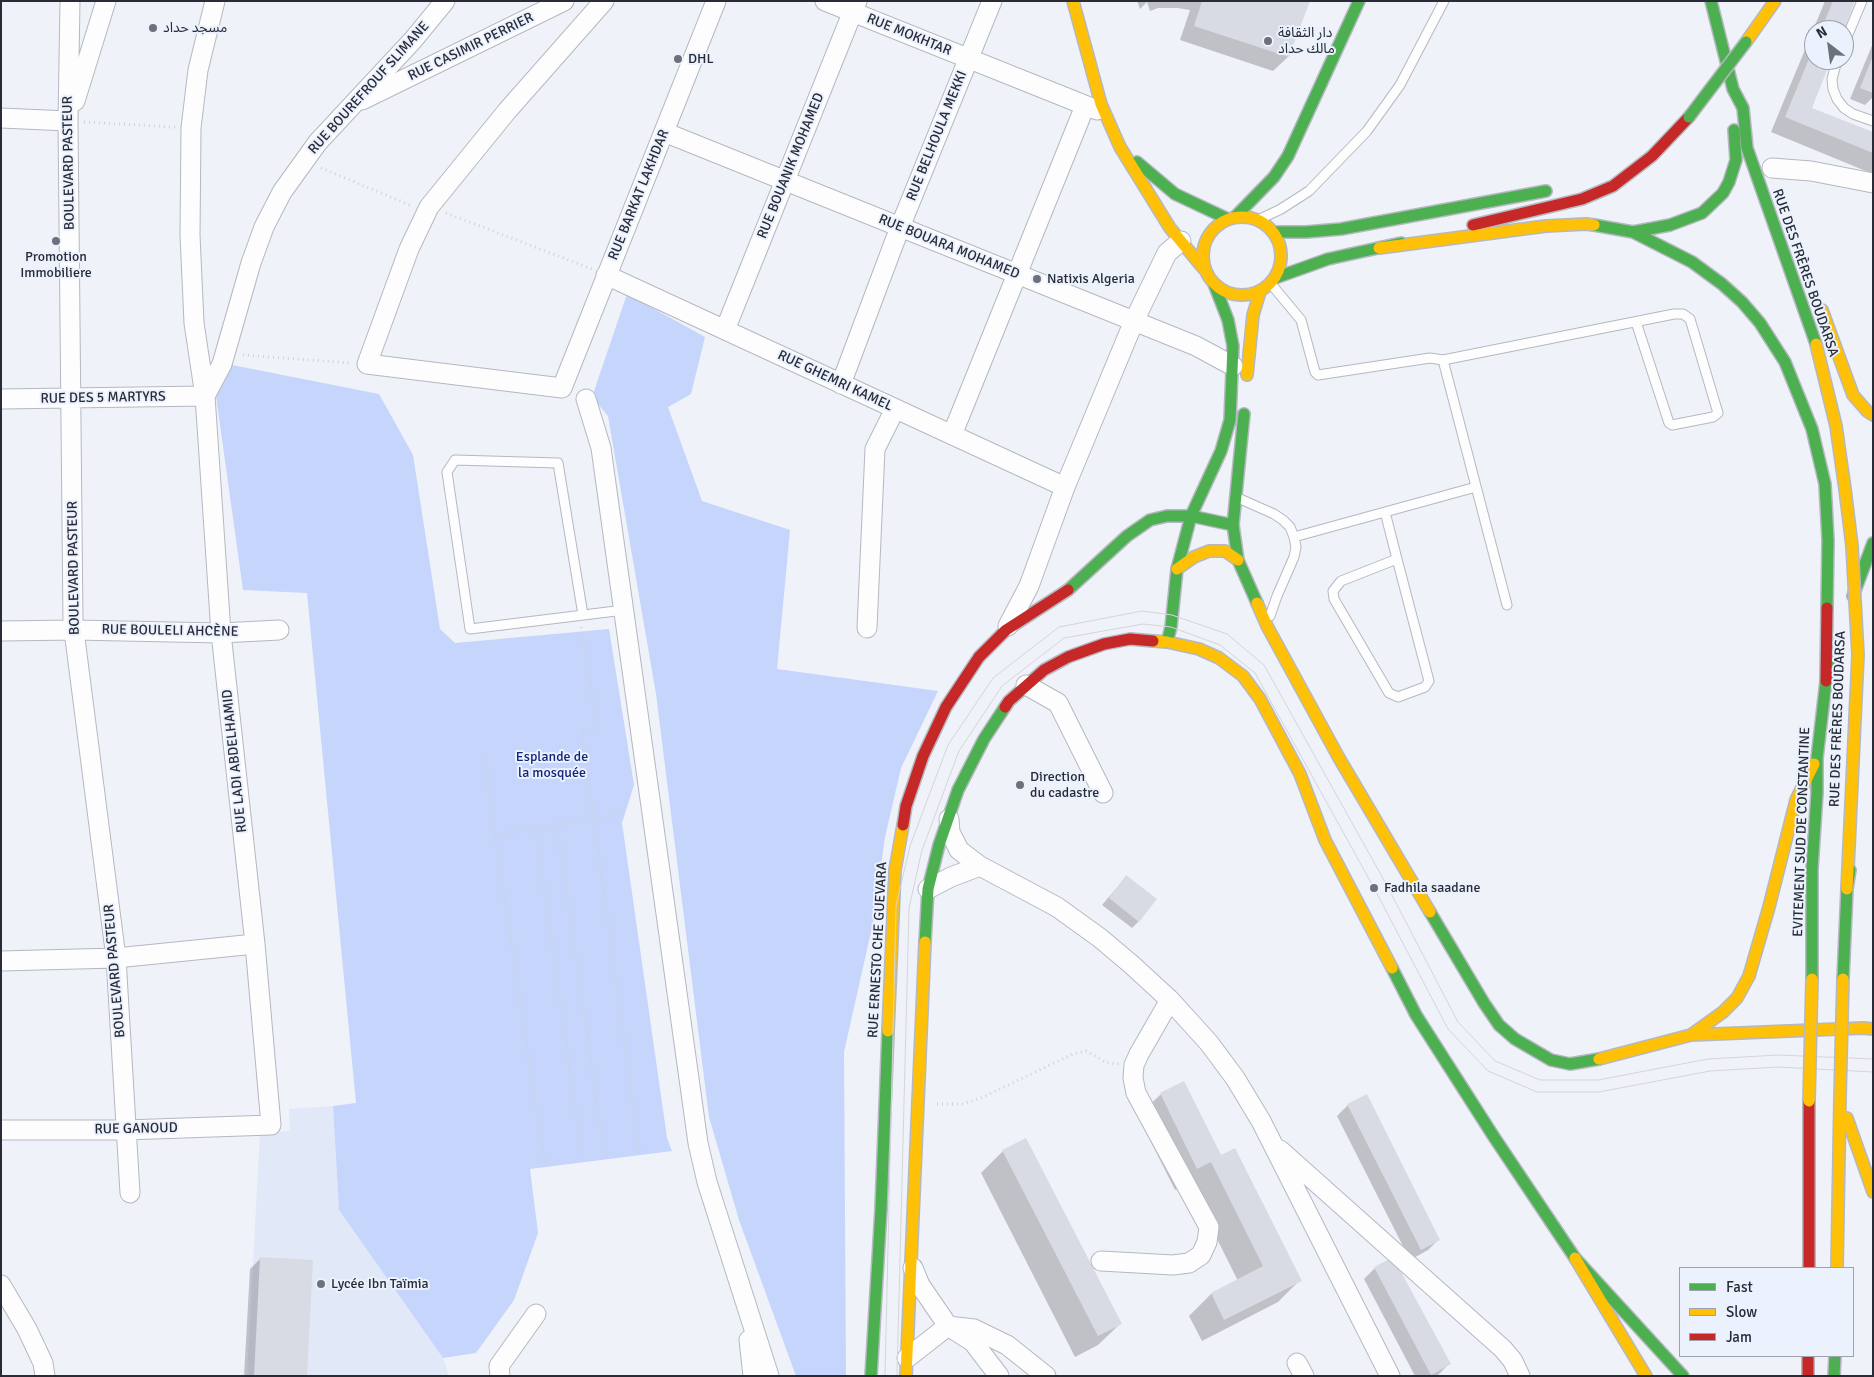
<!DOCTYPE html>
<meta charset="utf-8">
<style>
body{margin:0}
#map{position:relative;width:1874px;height:1377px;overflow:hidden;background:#eff2f9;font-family:Signika,sans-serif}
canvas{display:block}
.frame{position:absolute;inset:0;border:2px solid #272c37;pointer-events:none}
.legend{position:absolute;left:1679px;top:1267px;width:175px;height:90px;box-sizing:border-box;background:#ebf1fd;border:1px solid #9da2ae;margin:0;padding:6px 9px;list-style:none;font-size:15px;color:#272c37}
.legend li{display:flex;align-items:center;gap:10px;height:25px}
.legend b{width:25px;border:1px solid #9da2ae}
.north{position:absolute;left:1804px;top:20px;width:50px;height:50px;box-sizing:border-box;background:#ebf1fd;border:1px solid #9da2ae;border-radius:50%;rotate:330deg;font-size:14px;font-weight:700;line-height:20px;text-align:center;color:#272c37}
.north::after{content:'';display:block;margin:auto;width:18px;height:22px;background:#6d717b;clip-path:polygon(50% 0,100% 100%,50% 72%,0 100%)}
</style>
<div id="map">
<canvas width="1874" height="1377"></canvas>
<div class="frame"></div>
<ul class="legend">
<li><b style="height:6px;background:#4caf50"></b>Fast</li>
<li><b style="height:6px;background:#ffc107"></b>Slow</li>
<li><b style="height:6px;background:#c62828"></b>Jam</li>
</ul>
<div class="north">N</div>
</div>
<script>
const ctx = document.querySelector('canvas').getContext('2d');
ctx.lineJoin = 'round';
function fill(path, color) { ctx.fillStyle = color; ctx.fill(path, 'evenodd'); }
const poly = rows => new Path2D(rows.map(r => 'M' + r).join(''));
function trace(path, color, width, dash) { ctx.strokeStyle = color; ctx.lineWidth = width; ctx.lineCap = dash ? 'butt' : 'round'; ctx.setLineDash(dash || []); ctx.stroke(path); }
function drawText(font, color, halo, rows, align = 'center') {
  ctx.font = font + ' Signika,"Noto Sans Arabic",sans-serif'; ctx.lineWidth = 4; ctx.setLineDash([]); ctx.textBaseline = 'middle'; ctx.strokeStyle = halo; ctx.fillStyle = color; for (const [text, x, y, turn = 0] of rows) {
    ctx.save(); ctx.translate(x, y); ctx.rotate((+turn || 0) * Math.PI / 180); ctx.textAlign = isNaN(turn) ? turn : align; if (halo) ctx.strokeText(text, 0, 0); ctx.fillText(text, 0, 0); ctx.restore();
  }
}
fill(poly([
 [333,1106,339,1210,443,1358,449,1376,247,1376,260,1132,290,1131,289,1109]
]), '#e1e8f7');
fill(poly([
 [627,294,705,337,691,394,668,407,702,501,790,530,777,669,938,691,901,768,885,837,873,923,844,1052,846,1376,796,1376,739,1220,709,1117,656,694,608,416,592,397],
 [232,365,379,394,413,455,440,629,455,643,609,629,634,785,622,823,667,1138,672,1151,530,1169,538,1233,514,1300,476,1353,443,1358,339,1210,333,1106,356,1103,307,593,243,590,216,396]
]), '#c5d5fb');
fill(poly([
 [1137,1,1309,1,1288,57,1273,71,1180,40,1190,10,1178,8,1158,8,1150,11,1147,2,1140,9],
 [1825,1,1854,1,1842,30,1814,30,1814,60,1830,60,1810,108,1873,134,1873,174,1771,132],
 [1873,43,1873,97,1865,105,1850,99],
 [1126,877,1139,921,1132,928,1102,905],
 [1184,1083,1221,1156,1300,1280,1278,1302,1202,1341,1189,1316,1211,1294,1238,1281,1189,1183,1175,1190,1138,1116,1160,1095],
 [1348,1105,1439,1239,1428,1250,1410,1260,1337,1116],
 [1003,1151,1120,1324,1098,1345,1075,1357,981,1173],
 [261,1258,305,1376,244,1376,250,1269],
 [1393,1259,1449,1364,1437,1376,1415,1376,1364,1279,1375,1268]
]), '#0003');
fill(poly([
 [1202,1,1310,1,1289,57,1194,26],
 [1833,1,1855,1,1844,30,1821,30],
 [1814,47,1814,60,1831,60,1812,108,1873,132,1873,153,1785,117],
 [1873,56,1873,93,1860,88],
 [1126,875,1157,899,1139,922,1109,898],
 [1184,1081,1221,1155,1235,1148,1302,1281,1224,1320,1211,1293,1263,1266,1211,1162,1197,1169,1160,1093],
 [1367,1094,1440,1240,1421,1250,1347,1104],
 [1026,1138,1122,1324,1098,1336,1002,1150],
 [260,1257,313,1260,307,1376,254,1376],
 [1393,1257,1451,1364,1431,1375,1374,1267]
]), '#d8dbe4');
const lane = poly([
 [1844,44,1862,1],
 [1837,60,1832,79,1833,89,1837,99,1844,108,1853,114,1873,121],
 [1258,220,1281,209,1309,191,1367,131,1400,85,1444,1],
 [1271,284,1301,320,1315,372,1318,375,1430,358,1443,360,1674,314,1683,314,1690,319,1718,413,1713,417,1672,425,1669,423,1636,322],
 [1443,360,1507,605],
 [1238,498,1274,514,1283,520,1290,527,1294,537,1296,547,1294,557,1277,596,1270,616],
 [1385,512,1397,559,1429,681,1425,687,1398,697,1389,693,1334,599,1333,591,1341,581,1397,559],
 [1294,537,1476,487],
 [583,615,558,463,455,460,447,472,470,629,624,610]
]);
const street = poly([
 [70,1,68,121,73,623,116,958,130,1193],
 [604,1,507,111,429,207,409,249,367,364,562,388,716,1],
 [825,1,1097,110],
 [362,100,564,1],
 [75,101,106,1],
 [1,118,68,121],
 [664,132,1196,346,1233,366],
 [1772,168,1811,171,1873,183],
 [606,275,1065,487],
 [725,330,857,1],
 [841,384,900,227,992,1],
 [205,396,222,364,251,263,264,227,282,192,318,142,413,40,445,1],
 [1,399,205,396],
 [586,399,601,448,698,1143,707,1182,769,1376],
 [952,435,1085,106],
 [1008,626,1029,586,1065,487,1134,321,1167,253,1181,241],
 [867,628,875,449,895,409],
 [1,631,74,630,221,633,279,630],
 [1026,685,1058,703,1103,793],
 [980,866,1057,907,1100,938,1132,965,1170,1000,1209,1043,1235,1078,1261,1121,1390,1376],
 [928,889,951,877,980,866,959,850,950,832,949,819],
 [1,961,116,958,255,944],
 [1,1130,125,1130,271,1125,255,944,221,633,205,396,194,323,190,235,191,128,198,70,215,1],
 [1280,1150,1503,1349,1513,1361,1520,1376],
 [1101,1261,1173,1265,1189,1263,1201,1255,1207,1242,1209,1227,1136,1093,1133,1078,1134,1065,1139,1054,1170,1000],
 [913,1268,920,1285,948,1326,973,1342,999,1376],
 [1,1285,27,1329,43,1363,45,1376],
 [749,1340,753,1376],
 [907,1358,948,1326,974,1329,1007,1345,1046,1376],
 [1297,1363,1304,1376],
 [500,1376,499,1366,536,1314]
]);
const fast = poly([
 [1711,1,1733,89,1743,108,1747,148,1816,344],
 [1137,162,1175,194,1228,219],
 [1235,217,1274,177,1288,156,1359,1],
 [1594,225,1633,232,1692,262,1722,284,1742,302,1760,323,1785,362,1812,429,1825,484,1828,540,1827,608],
 [1274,232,1306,232,1341,229,1546,191],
 [1633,232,1670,225,1702,213,1723,193,1729,182,1736,160,1734,130],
 [1275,278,1328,259,1401,243],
 [1233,525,1244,414],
 [1068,590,1127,536,1150,520,1167,516,1191,516,1233,525,1238,560,1257,603],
 [1853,596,1873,543],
 [1167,642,1171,627,1177,569,1191,516,1221,451,1230,420,1233,346,1228,320,1214,284],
 [1430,912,1484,1003,1499,1025,1515,1039,1551,1060,1570,1064,1599,1059],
 [925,942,928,889,939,845,958,790,984,739,1005,707],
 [1392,968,1416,1015,1494,1137,1575,1258,1683,1376],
 [1812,979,1812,869,1817,793,1817,758,1826,681,1831,663],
 [1843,979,1847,889,1850,870],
 [871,1376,881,1209,888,1031],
 [1834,1376,1835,1356]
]);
const slow = poly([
 [1073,1,1101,104,1120,147,1170,228,1204,269],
 [1746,42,1775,1],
 '1203 256a39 39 0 1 1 78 0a39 39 0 1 1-78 0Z',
 [1379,248,1546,226,1586,224,1594,225],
 [1822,310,1853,395,1867,411,1873,415],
 [1247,375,1253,315,1260,292],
 [1177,569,1194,557,1209,551,1225,551,1238,560],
 [1257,603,1267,626,1339,758,1430,912],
 [1153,641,1167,642,1199,649,1219,658,1243,676,1260,699,1300,774,1325,840,1392,968],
 [1847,889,1858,655],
 [888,1031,895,870,903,825],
 [1691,1035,1723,1012,1737,998,1749,976,1769,907,1796,800,1814,764],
 [1599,1059,1691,1035,1863,1028,1873,1029],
 [1847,1118,1873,1192],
 [1575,1258,1646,1376],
 [1837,1268,1840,1097],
 [906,1376,925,942]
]);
const jam = poly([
 [1473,225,1582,199,1613,186,1652,156,1689,117],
 [1826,681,1827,608],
 [1005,707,1009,701,1044,670,1068,657,1104,644,1130,639,1153,641],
 [903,825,906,806,923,756,946,707,979,657,1006,630,1068,590],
 [1809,1101,1809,1268],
 [1808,1356,1808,1376]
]);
trace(lane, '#b5b8c1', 11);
trace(street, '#b5b8c1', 21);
trace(fast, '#b5b8c1', 14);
trace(slow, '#b5b8c1', 14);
trace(jam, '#b5b8c1', 14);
trace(poly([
 [84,122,175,127],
 [321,168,412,206],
 [446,213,592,269],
 [243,355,351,363],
 [581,627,597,727,582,732,640,1155],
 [485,754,495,835,545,1167],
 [557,825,605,1159],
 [535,828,583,1162],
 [495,835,625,813],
 [937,1104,963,1104,981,1098,1073,1054,1086,1051,1107,1063,1119,1064]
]), '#d0d2d6', 3, [1, 4]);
trace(lane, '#fdfdfe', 9);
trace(street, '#fdfdfe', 19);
trace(fast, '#4caf50', 11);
trace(slow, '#ffc107', 11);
trace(jam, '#c62828', 11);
trace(poly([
 [885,1376,896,906,910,846,948,745,993,678,1059,627,1142,611,1172,615,1227,634,1264,665,1385,882,1458,1022,1495,1061,1540,1080,1598,1080,1708,1059,1778,1055,1873,1059],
 [897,1376,909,908,922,850,959,751,1002,686,1064,638,1143,624,1171,627,1220,645,1255,673,1374,888,1448,1029,1488,1071,1537,1092,1599,1092,1710,1071,1778,1067,1873,1072]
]), '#d4d5d7', 1);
const fastBridge = poly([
 [1689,117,1746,42]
]);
const slowBridge = poly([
 [1816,344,1836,426,1845,489,1852,546,1858,655],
 [1840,1097,1843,979],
 [1809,1101,1812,979]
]);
trace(fastBridge, '#b5b8c1', 14, []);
trace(slowBridge, '#b5b8c1', 14, []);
trace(fastBridge, '#4caf50', 11);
trace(slowBridge, '#ffc107', 11);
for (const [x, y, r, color] of [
 [153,28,5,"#6d717b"],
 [1268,41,5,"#6d717b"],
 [678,59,5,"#6d717b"],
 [56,241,5,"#6d717b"],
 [1037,279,5,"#6d717b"],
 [1020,785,5,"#6d717b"],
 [1374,888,5,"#6d717b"],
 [321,1284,5,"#6d717b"]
]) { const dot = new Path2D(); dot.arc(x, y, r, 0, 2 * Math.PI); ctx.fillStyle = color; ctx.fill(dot); trace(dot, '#ebf1fd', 2); }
drawText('14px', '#272c37', '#ebf1fd', [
 ["مسجد حداد",163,28],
 ["دار الثقافة",1278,33],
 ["مالك حداد",1278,49],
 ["DHL",688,59],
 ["Promotion",56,257,"center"],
 ["Immobiliere",56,273,"center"],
 ["Natixis Algeria",1047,279],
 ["Direction",1030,777],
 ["du cadastre",1030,793],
 ["Fadhila saadane",1384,888],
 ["Lycée Ibn Taïmia",331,1284]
], 'left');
drawText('14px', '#272c37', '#ebf1fd', [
 ["RUE MOKHTAR",909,35,22],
 ["RUE CASIMIR PERRIER",471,47,-26],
 ["RUE BOUREFROUF SLIMANE",369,88,-48],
 ["RUE BELHOULA MEKKI",937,136,-68],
 ["BOULEVARD PASTEUR",69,163,-91],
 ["RUE BOUANIK MOHAMED",791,166,-68],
 ["RUE BARKAT LAKHDAR",639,195,-68],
 ["RUE BOUARA MOHAMED",949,247,22],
 ["RUE DES FRÈRES BOUDARSA",1805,273,71],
 ["RUE GHEMRI KAMEL",835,381,25],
 ["RUE DES 5 MARTYRS",103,398,-1],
 ["BOULEVARD PASTEUR",74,568,-91],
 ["RUE BOULELI AHCÈNE",170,631,1],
 ["RUE DES FRÈRES BOUDARSA",1838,719,-88],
 ["RUE LADI ABDELHAMID",235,761,-96],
 ["EVITEMENT SUD DE CONSTANTINE",1802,832,-88],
 ["RUE ERNESTO CHE GUEVARA",878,950,-87],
 ["BOULEVARD PASTEUR",115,971,-95],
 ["RUE GANOUD",136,1129,-1]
]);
drawText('14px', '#11257c', '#ebf1fd', [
 ["Esplande de",552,757],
 ["la mosquée",552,773]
]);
</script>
